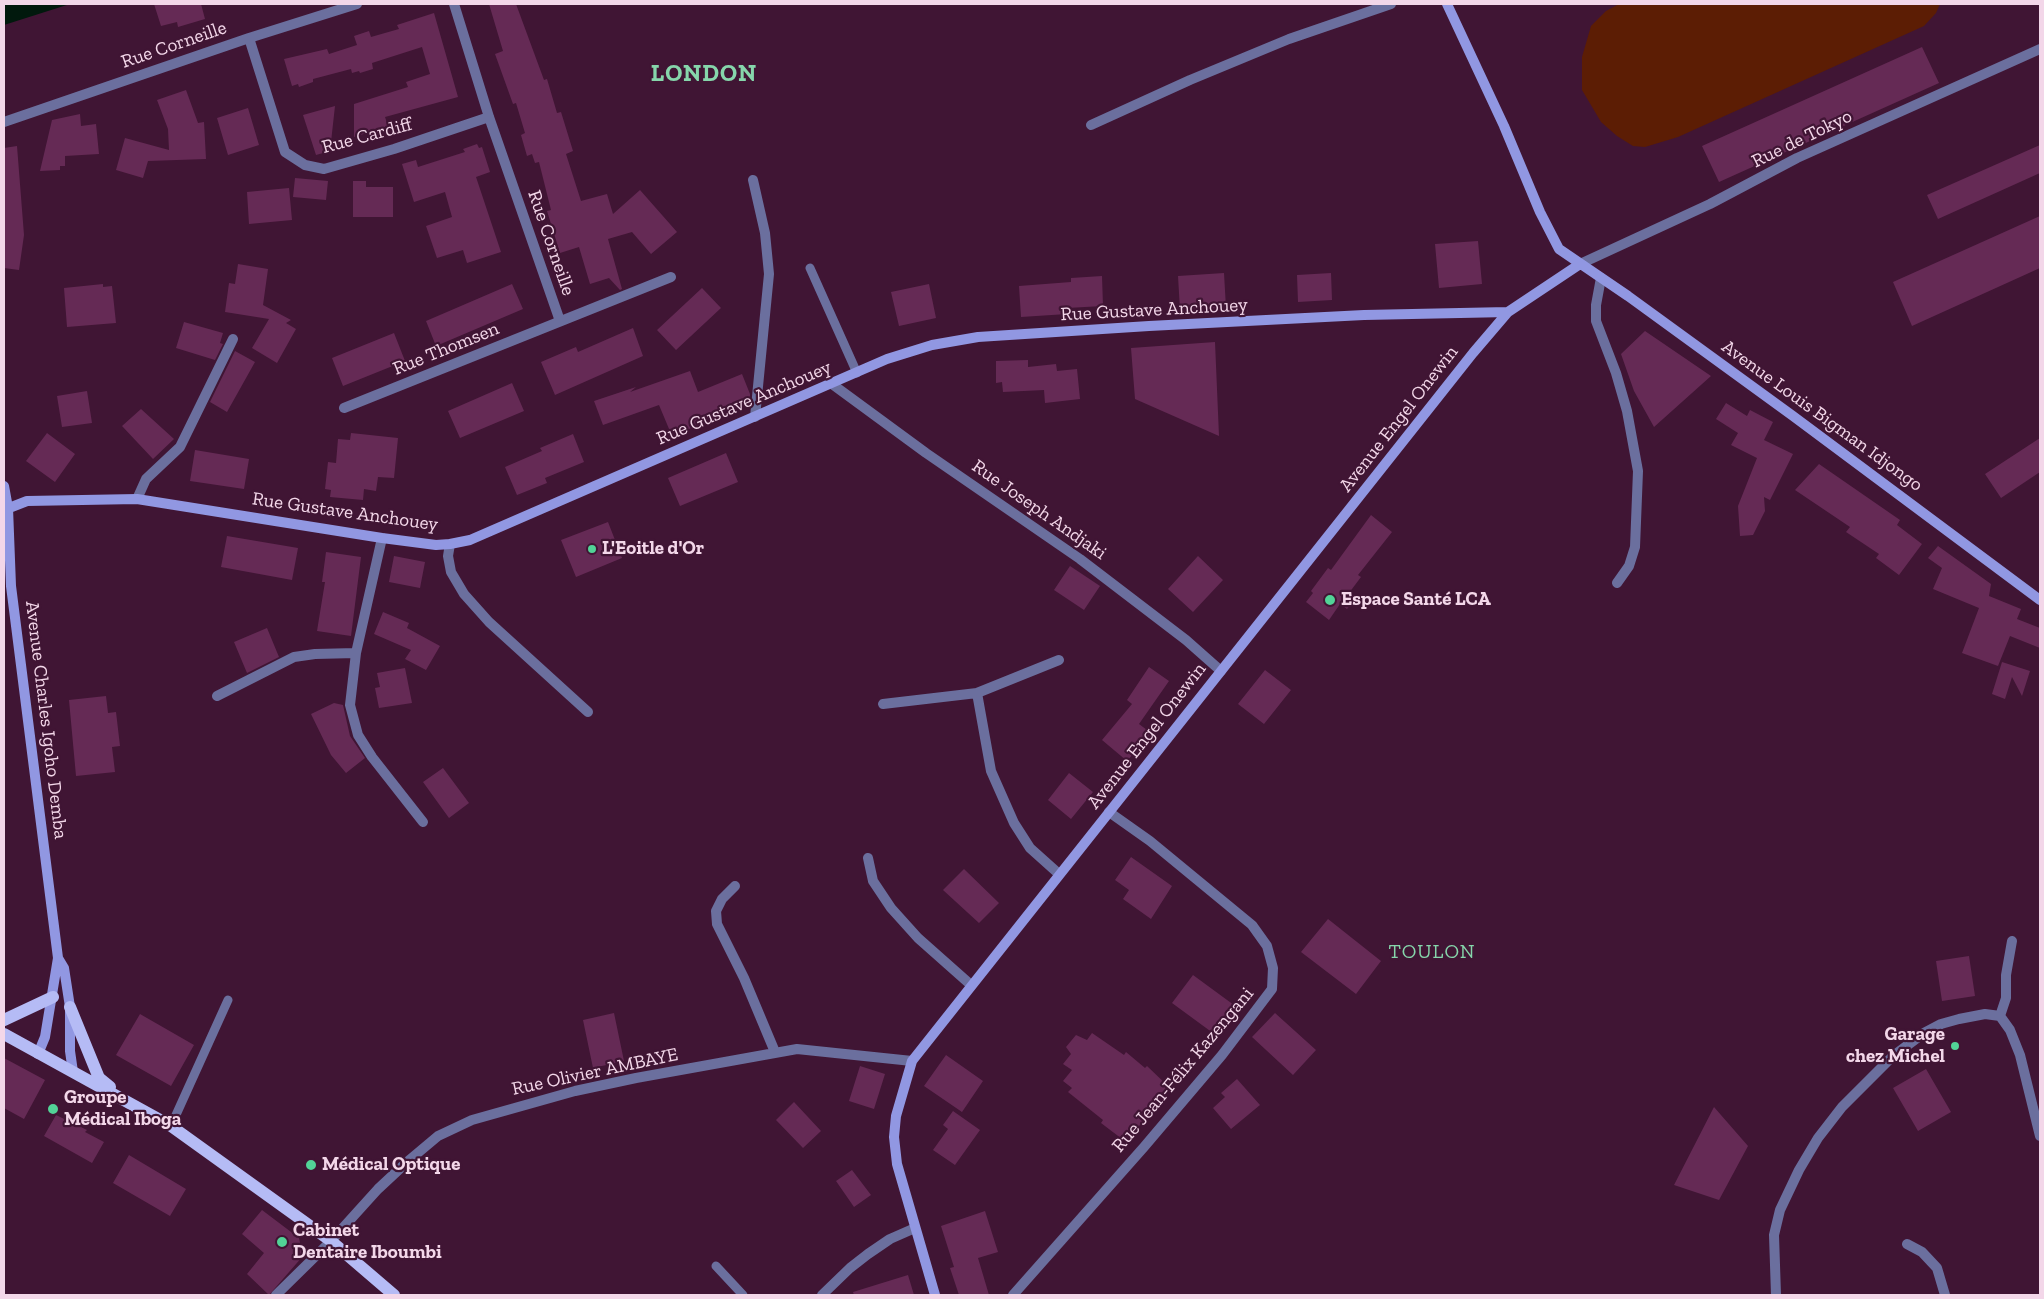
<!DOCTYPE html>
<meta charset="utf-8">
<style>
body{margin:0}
#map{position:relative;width:2044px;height:1299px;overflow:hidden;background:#401534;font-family:"Zilla Slab",serif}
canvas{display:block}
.frame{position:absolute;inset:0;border:5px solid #f3d7e9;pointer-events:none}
</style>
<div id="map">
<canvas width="2044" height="1299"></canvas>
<div class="frame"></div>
</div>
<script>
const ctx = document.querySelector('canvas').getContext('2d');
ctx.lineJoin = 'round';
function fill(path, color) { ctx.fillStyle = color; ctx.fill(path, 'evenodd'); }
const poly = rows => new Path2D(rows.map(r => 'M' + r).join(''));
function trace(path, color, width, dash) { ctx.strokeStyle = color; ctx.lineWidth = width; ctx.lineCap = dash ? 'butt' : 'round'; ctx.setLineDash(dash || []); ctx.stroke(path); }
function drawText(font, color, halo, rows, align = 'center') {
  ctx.font = font + ' "Zilla Slab",serif'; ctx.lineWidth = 4.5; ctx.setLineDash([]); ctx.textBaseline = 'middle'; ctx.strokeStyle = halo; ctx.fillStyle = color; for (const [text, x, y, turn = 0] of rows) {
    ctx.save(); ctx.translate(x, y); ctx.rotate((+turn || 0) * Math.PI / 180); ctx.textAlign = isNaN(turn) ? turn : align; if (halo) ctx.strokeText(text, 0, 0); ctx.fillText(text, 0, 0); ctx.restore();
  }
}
fill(poly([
 [1619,4,1940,4,1936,13,1924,26,1678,137,1645,147,1633,146,1617,136,1601,122,1582,90,1582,57,1591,26,1606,11]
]), '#5c1d04');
fill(poly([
 [4,4,70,4,4,25]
]), '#01190d');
fill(poly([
 [154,4,201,4,205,19,178,27,177,22,161,26],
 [489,4,516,4,544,80,547,79,557,113,561,112,573,151,566,154,581,201,607,194,613,214,640,190,677,232,651,254,632,232,608,239,622,289,620,290,609,278,590,284,579,247,560,253,547,211,551,210,539,162,535,163,532,154,527,156,521,135,525,133,516,103,513,104,495,54,503,51],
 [434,13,458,97,385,117,388,126,354,137,354,104,408,87,406,82,430,74,422,47,372,63,373,69,360,73,359,71,352,73,351,69,313,79,313,82,299,87,298,84,292,86,284,59,327,49,329,54,357,45,354,36,369,31,371,37,399,29,397,25],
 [1922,47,1939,83,1719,182,1702,146],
 [186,90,198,123,204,122,206,159,148,161,143,178,116,170,125,138,169,150,168,129,157,100],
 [335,106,330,151,316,155,303,115],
 [248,108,259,145,228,155,217,118],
 [80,114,81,126,96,124,99,154,65,156,65,166,60,166,60,170,40,171,52,120],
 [477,144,479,148,482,147,490,172,476,177,501,252,467,263,463,250,437,258,426,226,452,217,445,192,414,202,402,164,416,160,418,167,465,152,463,149],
 [2040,145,2040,173,1938,219,1927,195],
 [17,146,24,235,19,270,4,268,4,148],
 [295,178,328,181,326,200,293,197],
 [353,181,366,181,366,187,393,187,393,217,353,217],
 [289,188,292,220,249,224,247,192],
 [2040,216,2040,268,1912,326,1893,282],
 [1478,241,1482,284,1439,288,1435,244],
 [238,264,268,269,263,305,291,320,286,323,296,329,277,363,252,348,269,319,225,312,229,283,235,284],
 [1224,273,1226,308,1180,310,1178,276],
 [1331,273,1332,300,1298,302,1297,275],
 [1102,276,1103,306,1067,308,1067,314,1021,317,1019,286,1071,282,1071,278],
 [103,284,103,287,112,286,116,323,67,327,64,288],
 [512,284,523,309,436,346,426,321],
 [929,284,936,318,899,326,891,292],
 [702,288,721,308,676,350,657,330],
 [184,322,223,333,220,343,223,344,215,360,176,348],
 [633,328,643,356,555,395,541,362,576,347,578,352],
 [1645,331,1711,376,1654,427,1634,391,1621,354],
 [394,333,405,361,343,386,332,358],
 [1215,342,1219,436,1135,399,1131,348],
 [235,351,255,362,227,412,210,402],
 [1028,360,1028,367,1056,364,1057,371,1077,369,1080,399,1045,403,1044,390,1003,392,1002,382,996,383,996,361],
 [690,371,698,392,742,374,750,394,750,400,711,416,713,419,672,436,659,405,603,425,594,401,636,387,630,392],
 [512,383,524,411,460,438,448,411],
 [87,391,92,423,62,427,57,396],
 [1726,403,1747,416,1750,410,1773,422,1764,440,1793,454,1770,500,1764,497,1765,511,1753,535,1740,536,1738,506,1757,458,1731,445,1738,433,1716,419],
 [141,409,174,439,153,459,122,426],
 [47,433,75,454,55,482,26,461],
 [351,433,398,438,394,478,378,477,376,491,364,489,363,500,330,497,331,490,325,489,328,462,336,463,338,439,350,440],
 [573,434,584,462,545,478,547,483,517,495,505,467,542,451,540,448],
 [2040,438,2040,472,2001,498,1985,474],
 [195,450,249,459,244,489,190,481],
 [726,453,738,482,680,506,668,478],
 [1819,464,1900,520,1897,525,1922,544,1899,575,1876,558,1879,554,1846,532,1850,527,1795,490],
 [1371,515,1392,532,1358,575,1361,577,1349,593,1356,598,1347,609,1340,604,1329,620,1306,602,1313,593,1311,591,1328,568,1331,570],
 [608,522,622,558,576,577,561,540],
 [227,536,298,548,292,580,221,567],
 [1938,546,1991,584,1989,596,2021,609,2017,619,2040,628,2040,648,2010,636,1998,666,1962,653,1979,608,1933,589,1942,568,1928,558],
 [326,552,361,557,351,636,317,631,325,582,322,582],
 [394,556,425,562,420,588,389,582],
 [1198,556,1223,580,1193,612,1168,589],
 [1070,566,1100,586,1084,610,1054,590],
 [383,612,409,623,407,628,440,646,426,670,405,659,411,650,374,634],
 [267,628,279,657,247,673,234,642],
 [2002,662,2030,671,2022,696,2012,677,2005,699,1992,694],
 [1149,667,1169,681,1139,724,1151,733,1127,761,1102,740,1132,704,1127,700],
 [405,668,412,703,379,708,375,688,380,687,377,673],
 [1265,670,1291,690,1264,724,1238,704],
 [106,696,108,713,116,712,120,746,112,747,115,772,76,776,69,700],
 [334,703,343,705,350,736,365,758,346,773,331,755,311,714],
 [443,768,469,803,449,818,423,782],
 [1069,773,1093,792,1071,819,1048,800],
 [1131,857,1172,886,1151,919,1123,899,1129,890,1115,880],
 [964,869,999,903,979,923,943,890],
 [1328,919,1381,961,1356,994,1301,952],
 [1969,956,1975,996,1942,1001,1936,961],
 [1193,975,1238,1008,1217,1036,1172,1003],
 [614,1013,624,1061,593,1068,583,1020],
 [1275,1013,1316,1050,1293,1075,1252,1037],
 [140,1014,194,1045,171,1086,116,1055],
 [1092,1033,1124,1055,1126,1052,1145,1068,1147,1066,1170,1088,1126,1142,1101,1123,1103,1120,1068,1092,1072,1088,1063,1081,1072,1070,1063,1064,1071,1054,1066,1047,1076,1035,1087,1040],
 [946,1055,983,1081,962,1112,924,1086],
 [4,1058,45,1080,24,1119,4,1108],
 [860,1066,885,1074,874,1109,849,1101],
 [1926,1069,1951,1112,1918,1131,1893,1088],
 [1237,1079,1260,1105,1231,1129,1213,1108,1225,1097,1221,1093],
 [794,1102,821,1131,803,1148,776,1120],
 [1714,1107,1748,1146,1719,1200,1674,1185],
 [953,1111,980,1130,955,1165,933,1150,948,1129,943,1125],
 [56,1115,87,1130,85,1132,104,1142,92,1163,44,1136],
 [129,1155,186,1189,170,1216,113,1183],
 [852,1170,871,1195,854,1207,836,1181],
 [262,1210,299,1238,303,1256,269,1295,247,1274,264,1253,242,1234],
 [985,1211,998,1252,978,1258,989,1295,959,1295,950,1268,954,1267,941,1226],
 [908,1275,914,1295,854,1295,853,1292]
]), '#652a55');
trace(poly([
 [810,268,857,373],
 [171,1126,228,1000],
 [716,1266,743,1295]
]), '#6b6f9e', 9);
trace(poly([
 [454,4,489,117,560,321],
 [249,38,285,152,305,165,324,169,394,149,489,117],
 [4,122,249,38,357,4],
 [1091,125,1190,80,1289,39,1391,4],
 [753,180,765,233,769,274,755,417],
 [1580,264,1710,204,1797,158,2040,49],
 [1601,278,1596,305,1596,321,1616,373,1627,411,1638,471,1635,547,1629,566,1617,583],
 [832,384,926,453,1080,559,1186,640,1221,671],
 [344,408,671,277],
 [137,499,146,479,180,447,233,339],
 [382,538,356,653,350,705,358,735,372,757,423,822],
 [450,544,448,556,451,572,464,594,489,622,588,712],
 [1059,660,977,693,991,771,1014,823,1030,848,1059,874],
 [217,696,294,657,315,654,356,653],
 [883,704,977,693],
 [868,858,873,881,891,908,918,938,971,985],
 [735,886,722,899,716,911,717,924,744,978,775,1052],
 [2000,1016,2006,998,2006,975,2012,941],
 [1907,1244,1922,1252,1937,1268,1945,1295],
 [276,1295,331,1241,378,1189,407,1162,438,1136,472,1120,575,1091,636,1078,797,1049,912,1061],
 [822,1295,850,1268,868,1254,890,1239,915,1228],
 [1013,1295,1144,1147,1222,1055,1272,989,1273,968,1267,946,1252,925,1150,841,1109,812],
 [1776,1295,1774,1235,1780,1210,1799,1170,1818,1138,1842,1107,1893,1056,1924,1033,1941,1024,1959,1019,1985,1014,2000,1016,2010,1030,2020,1055,2040,1136]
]), '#6b6f9e', 10);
trace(poly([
 [1447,4,1504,126,1540,212,1559,249,1628,296,1793,416,2040,600],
 [4,486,8,508,11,586,58,958,45,1037,38,1054],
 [4,510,27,501,137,499,382,538,436,545,450,544,470,540,887,359,932,345,978,337,1149,326,1364,315,1508,312],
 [58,958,64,968,70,1007,70,1051,73,1072],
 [935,1295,897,1164,894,1137,896,1116,912,1061,1473,353,1508,312,1580,264]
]), '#9197e2', 10);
trace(poly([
 [70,1007,99,1078,110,1087],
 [4,1020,53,997],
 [4,1034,171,1126,331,1241,394,1295]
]), '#b5bbf5', 12);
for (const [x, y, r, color] of [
 [592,549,5,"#52d397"],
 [1330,600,6,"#52d397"],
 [1955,1046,5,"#52d397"],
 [53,1109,6,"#52d397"],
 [311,1165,6,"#52d397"],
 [282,1242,6,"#52d397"]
]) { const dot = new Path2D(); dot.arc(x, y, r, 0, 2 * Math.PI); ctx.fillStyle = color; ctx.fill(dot); trace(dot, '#401534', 2); }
drawText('19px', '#f3d7e9', '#401534', [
 ["Rue Corneille",174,45,-19],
 ["Rue Cardiff",367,136,-15],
 ["Rue de Tokyo",1802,139,-26],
 ["Rue Corneille",551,243,71],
 ["Rue Gustave Anchouey",1154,310,-3],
 ["Rue Thomsen",446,349,-22],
 ["Rue Gustave Anchouey",744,403,-23],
 ["Avenue Louis Bigman Idjongo",1822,416,36],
 ["Avenue Engel Onewin",1399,419,-52],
 ["Rue Joseph Andjaki",1039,510,35],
 ["Rue Gustave Anchouey",345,512,8],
 ["Avenue Charles Igoho Demba",46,720,83],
 ["Avenue Engel Onewin",1147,736,-52],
 ["Rue Jean-Félix Kazengani",1183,1070,-50],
 ["Rue Olivier AMBAYE",595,1072,-12]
]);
drawText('bold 19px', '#f3d7e9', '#401534', [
 ["L'Eoitle d'Or",602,549],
 ["Espace Santé LCA",1341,600],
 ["Garage",1945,1035,"right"],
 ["chez Michel",1945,1057,"right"],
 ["Groupe",64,1098],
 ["Médical Iboga",64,1120],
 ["Médical Optique",322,1165],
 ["Cabinet",293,1231],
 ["Dentaire Iboumbi",293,1253]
], 'left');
ctx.letterSpacing = '1px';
drawText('20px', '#86d6ab', '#401534', [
 ["TOULON",1432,952]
]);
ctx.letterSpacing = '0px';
ctx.letterSpacing = '1px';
drawText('bold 24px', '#86d6ab', '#401534', [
 ["LONDON",704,74]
]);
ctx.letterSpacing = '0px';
</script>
